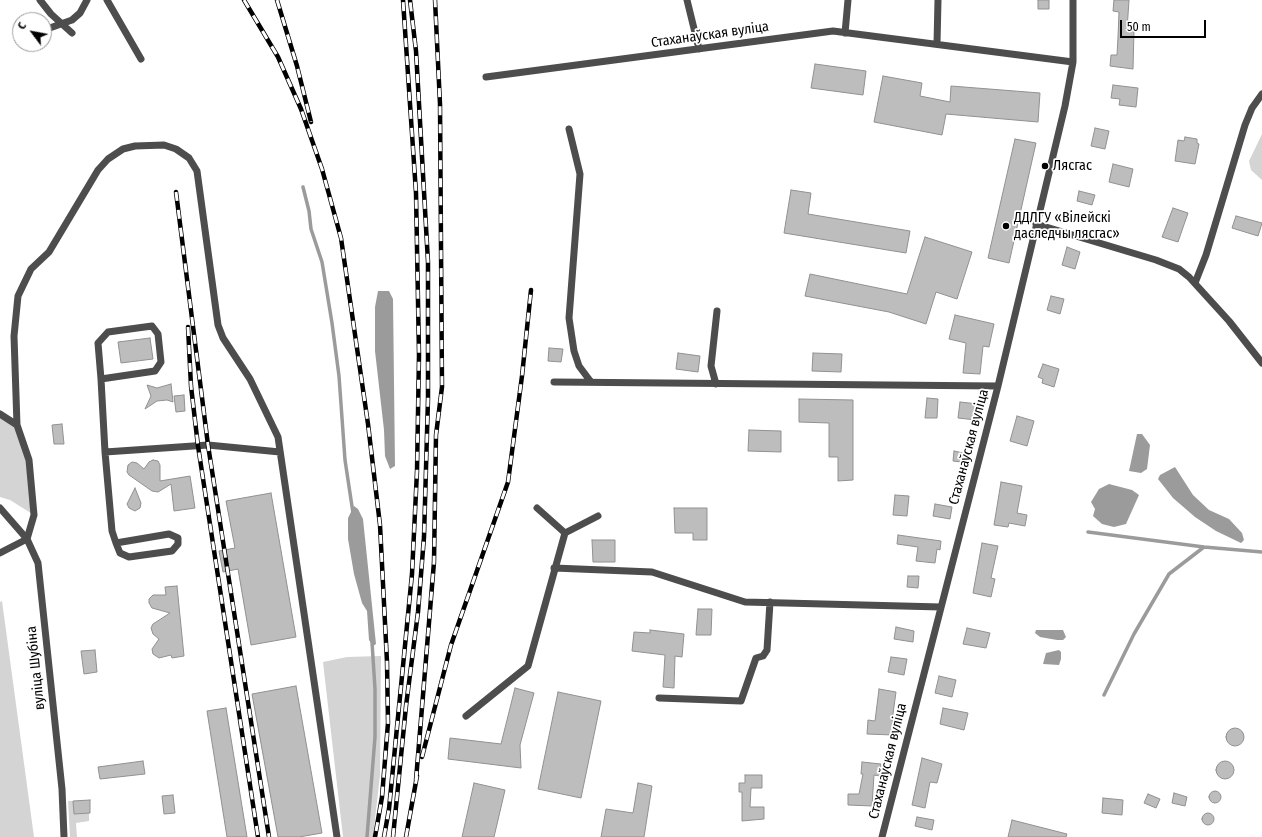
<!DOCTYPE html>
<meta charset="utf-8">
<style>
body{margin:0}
#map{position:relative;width:1262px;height:837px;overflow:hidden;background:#fff;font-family:"Fira Sans Condensed",sans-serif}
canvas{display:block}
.north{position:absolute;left:12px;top:12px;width:40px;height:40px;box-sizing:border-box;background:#fff;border:1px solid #999;border-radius:50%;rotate:302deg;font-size:11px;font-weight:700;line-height:16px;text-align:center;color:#000}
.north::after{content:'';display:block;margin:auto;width:14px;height:18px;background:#000;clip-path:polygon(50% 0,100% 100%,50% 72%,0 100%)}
.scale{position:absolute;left:1120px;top:20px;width:86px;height:18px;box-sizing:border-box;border:2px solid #000;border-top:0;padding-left:5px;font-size:12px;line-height:14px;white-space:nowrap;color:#000;-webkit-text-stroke:3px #fff;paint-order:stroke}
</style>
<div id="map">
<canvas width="1262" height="837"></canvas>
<div class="north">С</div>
<div class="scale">50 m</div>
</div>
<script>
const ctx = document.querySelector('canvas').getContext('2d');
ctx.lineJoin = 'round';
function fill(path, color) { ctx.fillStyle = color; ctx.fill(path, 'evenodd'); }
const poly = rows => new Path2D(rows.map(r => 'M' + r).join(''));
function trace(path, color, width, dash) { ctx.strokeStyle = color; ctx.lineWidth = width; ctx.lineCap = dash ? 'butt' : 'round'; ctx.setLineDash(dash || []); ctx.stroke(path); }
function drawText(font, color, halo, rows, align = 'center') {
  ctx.font = font + ' "Fira Sans Condensed",sans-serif'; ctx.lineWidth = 3.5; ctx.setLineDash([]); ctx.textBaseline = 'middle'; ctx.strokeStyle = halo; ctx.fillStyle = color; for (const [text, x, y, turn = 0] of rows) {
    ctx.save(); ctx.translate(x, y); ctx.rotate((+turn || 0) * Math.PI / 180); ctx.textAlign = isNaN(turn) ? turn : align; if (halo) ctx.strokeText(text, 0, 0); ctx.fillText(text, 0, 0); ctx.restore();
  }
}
fill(poly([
 [1262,134,1262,180,1251,170,1249,161],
 [0,414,17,425,29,460,34,515,10,500,0,497],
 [2,601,34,837,0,837,0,602],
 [381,656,380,775,373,837,343,837,323,662,347,657],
 [68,801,73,801,74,814,89,813,89,821,76,823,77,837,70,837]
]), '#d4d4d4');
fill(poly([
 [378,291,389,291,393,299,395,466,390,469,385,456,384,430,375,351,375,307],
 [1137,434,1142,434,1150,445,1147,469,1141,473,1129,471],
 [1175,467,1193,495,1209,510,1229,519,1242,533,1244,540,1241,543,1216,531,1195,517,1173,498,1158,479,1160,475],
 [1109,484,1132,490,1139,495,1126,524,1114,527,1102,524,1093,516,1095,509,1091,502,1099,489],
 [354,506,358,509,363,519,376,644,373,646,369,640,367,611,362,603,354,574,348,539,348,518],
 [1036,630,1063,630,1066,637,1063,640,1057,640,1040,637,1035,633],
 [1059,650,1061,652,1061,659,1059,665,1043,664,1046,653]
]), '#9b9b9b');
trace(poly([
 [303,187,309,211,311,229,322,262,332,323,339,376,345,460,353,513],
 [1088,532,1204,547,1262,552],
 [1104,695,1134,634,1169,574,1204,547],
 [367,837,375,737,375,689,372,642]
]), '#9b9b9b', 3.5);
const building = poly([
 [1038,0,1049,0,1049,9,1038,9,1038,0],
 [1114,0,1129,0,1127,30,1134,30,1133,69,1110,66,1111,55,1117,55,1118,37,1119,12,1113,11,1114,0],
 [815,64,866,71,863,95,811,88,815,64],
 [883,76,922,83,920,96,950,102,951,86,1040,93,1038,122,946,114,942,135,874,122,883,76],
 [1113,85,1138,88,1136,107,1119,105,1120,99,1111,98,1113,85],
 [1095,128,1109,131,1105,149,1091,146,1095,128],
 [1185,137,1197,139,1197,143,1199,144,1195,164,1175,161,1178,140,1184,141,1185,137],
 [1015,139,1036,143,1009,263,988,258,1015,139],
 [1113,164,1133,169,1129,187,1109,182,1113,164],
 [791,190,811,193,808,214,910,231,906,253,784,233,791,190],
 [1079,191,1095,195,1092,205,1077,201,1079,191],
 [1173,208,1188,213,1178,242,1162,237,1173,208],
 [1236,216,1262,223,1258,236,1232,228,1236,216],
 [925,237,972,252,957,299,936,292,926,324,889,312,805,296,810,274,907,294,925,237],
 [1067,247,1080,252,1075,269,1062,265,1067,247],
 [1051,296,1064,299,1060,314,1047,310,1051,296],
 [955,315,994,324,989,347,983,346,980,374,963,373,966,343,949,339,955,315],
 [150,338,153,359,121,363,118,342,150,338],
 [549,348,563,349,561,362,548,361,549,348],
 [678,353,700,356,698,372,676,369,678,353],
 [813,353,842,354,841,372,812,371,813,353],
 [1043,364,1059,369,1054,387,1042,383,1043,379,1038,377,1043,364],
 [171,384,173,402,167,400,157,401,145,409,151,396,147,385,157,388,171,384],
 [184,395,185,411,176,412,174,396,184,395],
 [927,398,938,399,937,418,925,418,927,398],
 [799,399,853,400,853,480,838,481,838,457,829,457,829,423,799,422,799,399],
 [960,402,978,404,976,420,958,418,960,402],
 [1017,416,1034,421,1027,446,1010,441,1017,416],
 [62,424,64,444,54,444,52,425,62,424],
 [749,430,781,431,781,452,748,451,749,430],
 [954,451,963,453,961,462,953,461,954,451],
 [153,460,158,461,160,465,160,481,190,476,195,508,174,511,171,484,158,492,152,491,129,475,127,472,128,465,132,462,137,463,144,469,149,462,153,460],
 [1001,482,1022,486,1017,513,1027,515,1025,526,1009,523,1008,527,994,525,1001,482],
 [135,488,141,503,140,508,135,511,129,508,127,504,135,488],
 [271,493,296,637,251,645,238,569,223,572,219,551,235,548,226,501,271,493],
 [895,495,909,496,907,516,893,515,895,495],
 [935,504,952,507,950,519,933,516,935,504],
 [674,508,707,508,707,540,693,540,693,533,675,533,674,508],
 [898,535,941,541,940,550,937,549,935,563,916,561,918,547,897,544,898,535],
 [592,540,615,540,615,562,593,562,592,540],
 [982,543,998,546,991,578,995,579,991,597,973,593,982,543],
 [908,576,919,576,918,588,907,587,908,576],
 [177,586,184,656,172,658,171,655,159,658,153,654,152,649,159,639,153,634,151,628,153,624,170,613,152,608,149,603,149,599,153,595,166,595,165,587,177,586],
 [698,609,712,609,711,635,696,635,698,609],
 [896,627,914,631,913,642,894,639,896,627],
 [967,628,990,633,986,648,963,644,967,628],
 [650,630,684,634,682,657,675,656,674,688,663,687,665,655,632,651,634,632,650,633,650,630],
 [95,650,97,672,84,674,81,651,95,650],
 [891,657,907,659,904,675,888,672,891,657],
 [939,676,956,680,952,697,935,693,939,676],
 [296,686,322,833,299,837,278,837,252,694,296,686],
 [515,688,534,693,520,745,521,768,448,759,450,738,501,744,515,688],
 [879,689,896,692,892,721,894,721,893,735,867,734,868,720,875,721,879,689],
 [558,692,601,701,581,798,538,789,558,692],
 [226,708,247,837,227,837,207,711,226,708],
 [943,708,968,713,964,730,940,724,943,708],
 '1226 737a9 9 0 1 1 18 0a9 9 0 1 1-18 0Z',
 [922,758,942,764,937,783,930,782,925,808,912,805,922,758],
 '1216 770a9 9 0 1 1 18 0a9 9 0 1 1-18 0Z',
 [143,761,145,774,100,779,98,767,143,761],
 [862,762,881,764,880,776,874,775,872,806,848,805,848,794,859,794,863,774,861,774,862,762],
 [745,775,762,775,762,788,751,788,750,807,764,807,764,819,742,821,742,792,739,792,739,783,745,783,745,775],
 [474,783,505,790,494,837,462,837,474,783],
 [638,783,652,786,644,837,601,837,606,809,633,813,638,783],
 '1209 797a6 6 0 1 1 12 0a6 6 0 1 1-12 0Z',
 [1174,793,1187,797,1185,806,1172,803,1174,793],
 [1148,794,1160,799,1156,808,1144,803,1148,794],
 [173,795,175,813,164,814,162,796,173,795],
 [1103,798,1123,800,1122,815,1102,813,1103,798],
 [90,800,90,813,74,814,73,801,90,800],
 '1202 819a6 6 0 1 1 12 0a6 6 0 1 1-12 0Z',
 [917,817,934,820,932,830,915,826,917,817],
 [1012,820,1067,834,1066,837,1008,837,1012,820]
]);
fill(building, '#bdbdbd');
trace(building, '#919191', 1);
trace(poly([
 [40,0,51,14,72,33],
 [107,0,141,59],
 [687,0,699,49],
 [47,29,72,20,80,13,87,0],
 [845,33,848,0],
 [937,44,938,0],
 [486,77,833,31,1073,62],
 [569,129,580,174,569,318,574,351,579,366,591,382],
 [1036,224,1156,260,1179,269,1189,277,1229,321,1262,363],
 [1195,283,1206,255,1245,125,1252,108,1262,94],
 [101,379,155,371,161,362,158,334,152,326,108,332,98,343,101,379,105,452,112,531,116,543,120,553,129,557,172,551,178,544,178,538,169,534,116,543],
 [554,382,998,386],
 [716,384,711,366,717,311],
 [0,414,17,425],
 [105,452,208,445,280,452],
 [0,508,27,539,38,563,62,789,64,837],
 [537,508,565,533],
 [27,539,34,515,29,460,17,425,14,336,18,296,31,269,49,252,98,170,108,159,123,149,135,146,164,145,176,149,189,158,197,171,218,325,223,338,250,379,278,437,337,837],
 [0,553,27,539],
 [554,568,652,572,745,602,941,607],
 [659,698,741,701,756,658,763,656,767,650,770,602],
 [466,716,528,666,565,533,598,516],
 [882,837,998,386,1065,106,1073,62,1073,0]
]), '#4d4d4d', 7);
const rail = poly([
 [244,0,278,57,301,109,322,169,341,238,368,424,380,525,387,662,388,723,382,797,375,837],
 [277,0,297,66,311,122],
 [176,192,208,445,269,837],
 [188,327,191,386,198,446,258,837],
 [422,757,451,645,508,482,522,376,531,290],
 [416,780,434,562,436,435,442,387,440,104,435,0],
 [384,837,389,809,412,574,417,471,419,355,416,193,403,0],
 [393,837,406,706,418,612,424,537,428,399,428,262,416,51,410,0],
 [406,837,417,776]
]);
trace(rail, '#000', 4.5);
trace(rail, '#fff', 3, [9]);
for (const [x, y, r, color] of [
 [1045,166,4,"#000"],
 [1006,226,4,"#000"]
]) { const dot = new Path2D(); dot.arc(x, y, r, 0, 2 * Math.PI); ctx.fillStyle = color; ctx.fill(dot); trace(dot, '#fff', 1.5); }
drawText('14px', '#000', '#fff', [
 ["Стаханаўская вуліца",710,35,-8],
 ["Стаханаўская вуліца",969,447,-75],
 ["вуліца Шубіна",36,668,-96],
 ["Стаханаўская вуліца",888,761,-76]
]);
drawText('14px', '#000', '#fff', [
 ["Лясгас",1053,166],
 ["ДДЛГУ «Вілейскі",1014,218],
 ["даследчы лясгас»",1014,234]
], 'left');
</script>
